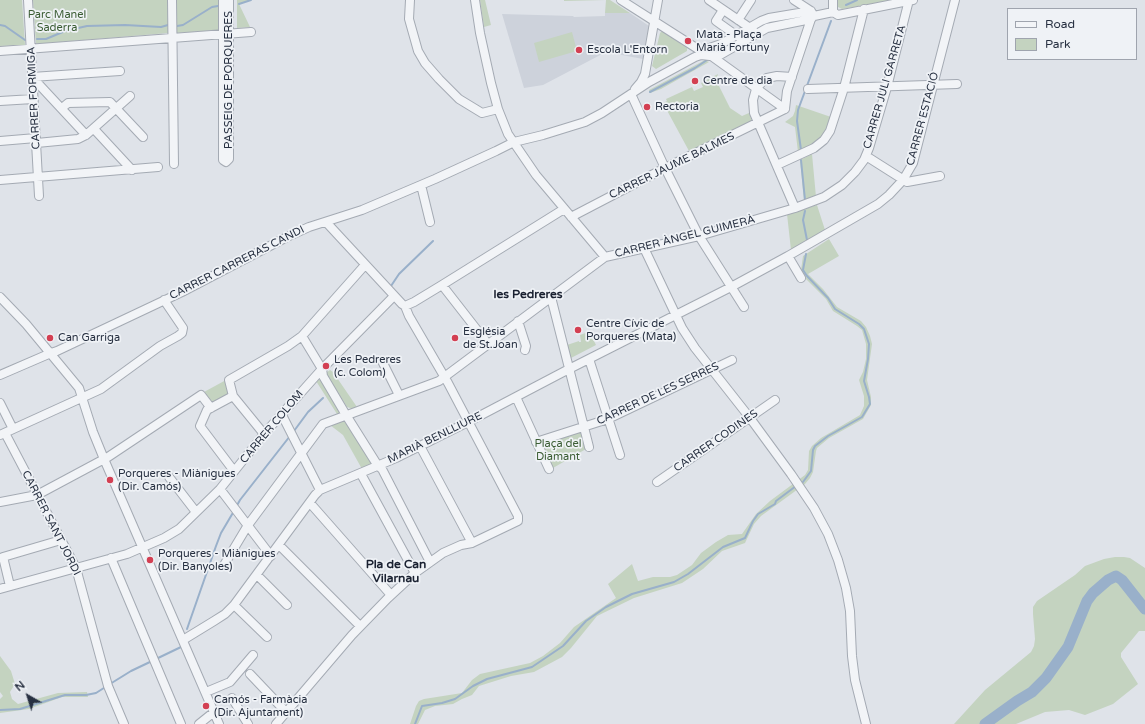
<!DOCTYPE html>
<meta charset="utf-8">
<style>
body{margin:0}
#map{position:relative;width:1145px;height:724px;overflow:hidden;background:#dfe3e9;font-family:"Varela Round",sans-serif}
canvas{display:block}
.legend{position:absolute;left:1007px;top:8px;width:130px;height:52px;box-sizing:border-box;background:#eff2f6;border:1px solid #9fa4ae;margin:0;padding:5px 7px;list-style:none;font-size:12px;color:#273041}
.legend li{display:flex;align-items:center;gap:8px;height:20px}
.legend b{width:20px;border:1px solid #9fa4ae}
.north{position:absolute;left:8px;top:676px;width:40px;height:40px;-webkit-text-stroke:3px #eff2f6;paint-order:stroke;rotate:321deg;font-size:11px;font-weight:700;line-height:16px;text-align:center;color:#273041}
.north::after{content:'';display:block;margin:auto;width:14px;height:18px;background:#273041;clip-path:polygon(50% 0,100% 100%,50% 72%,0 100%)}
</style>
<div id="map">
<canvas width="1145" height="724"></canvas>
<ul class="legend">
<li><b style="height:5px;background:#f2f4f7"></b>Road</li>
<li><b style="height:11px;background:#c4d3c0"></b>Park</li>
</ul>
<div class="north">N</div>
</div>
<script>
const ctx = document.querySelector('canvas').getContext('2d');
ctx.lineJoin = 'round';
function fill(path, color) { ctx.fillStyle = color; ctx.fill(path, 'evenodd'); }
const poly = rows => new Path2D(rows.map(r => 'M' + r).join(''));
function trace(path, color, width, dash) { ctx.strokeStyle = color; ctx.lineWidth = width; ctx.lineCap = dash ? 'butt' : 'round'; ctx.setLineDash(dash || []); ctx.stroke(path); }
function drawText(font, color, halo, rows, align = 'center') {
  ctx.font = font + ' "Varela Round",sans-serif'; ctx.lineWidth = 3.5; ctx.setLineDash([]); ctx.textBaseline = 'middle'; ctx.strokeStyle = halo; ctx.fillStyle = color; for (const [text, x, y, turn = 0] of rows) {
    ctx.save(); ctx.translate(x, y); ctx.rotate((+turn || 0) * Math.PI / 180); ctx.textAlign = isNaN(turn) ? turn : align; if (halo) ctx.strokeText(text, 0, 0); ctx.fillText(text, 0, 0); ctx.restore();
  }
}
fill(poly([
 [605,13,630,13,649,26,643,59,606,52,543,85,524,88,502,14,573,16,574,17,605,16]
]), '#cdd2db');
fill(poly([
 [0,0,22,0,25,45,0,46],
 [33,0,168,0,168,33,36,44],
 [176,0,218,0,218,30,176,33],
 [237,0,251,0,239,4,250,27,237,28],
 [480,0,485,0,491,25,484,27],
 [564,0,610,0,630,13,605,13,606,0,564,1],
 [836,0,892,0,842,9,838,7],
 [662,31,687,48,687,51,656,69,652,66,660,33],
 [572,32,577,51,539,62,534,43],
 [705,60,709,62,661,89,650,93,649,90],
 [718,74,716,80,730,108,742,116,749,113,752,121,689,151,663,103,667,101,666,99,692,87,694,91,703,87,701,83],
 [796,105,831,117,830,123,823,137,817,142,798,152,795,127,785,122,793,116,795,111],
 [812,154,816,197,804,201,800,160],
 [817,205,825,230,791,250,787,214],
 [829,239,839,256,808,274,823,289,837,307,861,321,866,327,870,336,872,344,867,380,871,397,871,405,863,419,829,438,817,448,816,451,813,472,810,478,805,484,761,516,754,524,745,543,722,551,703,569,682,583,634,598,597,616,571,648,562,657,534,672,511,676,479,686,472,695,462,699,453,704,435,706,425,710,418,724,410,724,416,706,419,701,424,699,462,693,472,680,480,674,530,663,543,656,560,643,574,627,616,598,608,584,632,564,638,581,653,577,670,577,677,575,692,565,701,553,716,542,728,535,742,534,756,514,770,501,805,475,808,470,809,451,812,446,821,438,860,415,864,406,864,396,859,380,863,372,866,359,866,344,862,330,857,326,833,311,826,299,804,277,801,270,803,256],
 [591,331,594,336,592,337,596,345,571,358,567,345,579,341,579,342,581,342,580,335],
 [330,370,333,372,357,407,353,409,347,407,327,375,327,372],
 [226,380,229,393,228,396,214,403,210,400,204,392],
 [317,380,321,380,340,410,339,414,337,414,316,381],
 [344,421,348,423,372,461,370,466,362,469,343,435,330,425],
 [579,432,582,434,586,449,553,468,543,446,544,442],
 [1115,557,1124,557,1130,558,1145,568,1145,631,1139,631,1121,653,1121,657,1138,684,1113,704,1085,715,1069,710,1045,712,1016,724,954,724,985,690,1031,652,1034,646,1035,639,1033,614,1033,607,1037,601,1075,575,1085,566,1104,559],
 [0,656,11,671,15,684,10,692,12,699,18,704,58,693,87,692,88,697,62,697,29,709,0,713,0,699,3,696,0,692]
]), '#c4d3c0');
trace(poly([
 [239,4,251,0],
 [846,5,857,0],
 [0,25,5,26,25,40],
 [177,26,183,25,212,7,218,6],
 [758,28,766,24,777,20],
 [37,39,46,39,65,31,87,26,125,25,161,27,168,25],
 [714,52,737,40],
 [650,92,695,68,707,60],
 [801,150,797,121,798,110,831,21],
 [801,160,805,200],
 [805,211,803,220,807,240],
 [391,286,399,274,433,241],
 [294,431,308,412,323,398],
 [803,482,811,471,813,450,815,446,828,436,862,417,870,404,869,397,864,381,868,359,869,344,864,329,859,324,835,309,828,298,807,276,803,270,806,254],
 [236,507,240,500,290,436],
 [187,629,216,546,221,533,234,511],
 [156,659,181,647],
 [110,684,131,671,152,661],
 [0,710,20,709,65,695,86,695,96,693,107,686],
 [415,724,422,706,442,703,455,699,473,686,487,679,532,667,563,646,586,621,606,607,632,594,674,582,688,574,723,547,745,538,753,521,758,514,775,504,776,501,796,486]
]), '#99b0ca', 2);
trace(poly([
 [985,724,1017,701,1032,692,1046,678,1068,647,1087,601,1093,593,1108,580,1116,576,1122,580,1145,609]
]), '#99b0ca', 11);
const minor = poly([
 [28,0,39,196],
 [172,0,174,164],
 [223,0,223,160,226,162,229,159,229,0],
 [410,0,409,19,418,51,425,63,439,79,459,99,482,113,498,109],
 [475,0,480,33,491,83,498,109,508,134,536,175,605,257],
 [621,0,701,51,721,44,761,21,769,18,811,11],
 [709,0,753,30],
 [833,0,833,12],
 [723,10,716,21,740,38],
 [814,16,833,12,838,15,913,0],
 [738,20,751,0],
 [0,51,251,32],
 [710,55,785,109],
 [32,77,120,71],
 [32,77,86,135],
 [792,77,777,76,767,78,763,81,756,89,753,100,754,113,795,208],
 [635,89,641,82,645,74,658,0],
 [808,89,957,84],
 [631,94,665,168,699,236,744,307],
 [0,101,33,99],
 [62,108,68,103,110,102,143,137],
 [94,129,132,170],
 [0,141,36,138],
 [37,143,78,139,86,135,130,96],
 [866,156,907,182,940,176],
 [777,165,814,148,824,140,830,131,844,88,864,9],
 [0,180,158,167],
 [421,185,430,222],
 [571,217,665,168,785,109,787,91,811,19,814,16,811,11,794,0],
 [644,248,682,328,695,348,750,418,791,474,814,508,828,534,838,560,846,588,850,611,852,656,855,680,866,724],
 [788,256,801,278],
 [442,285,488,344],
 [0,297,26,324,79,388,93,432,104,459,219,724],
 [551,297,589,447],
 [405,306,414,302,442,285,564,209],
 [518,321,526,346,525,350],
 [302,336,322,369,323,376,346,415,378,466,382,469,430,562],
 [589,359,620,455],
 [382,361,399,395],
 [0,375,51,353,57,351,182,292,287,237,309,227,362,210,435,179,496,151,514,142,543,135,585,122,602,113,649,82,695,57,701,55,710,56,720,55,767,28,811,19],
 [233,396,207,410,200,426,234,471],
 [516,397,549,469],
 [0,403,13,429],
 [282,415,320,490],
 [5,433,76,568,108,686,124,724],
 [264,434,233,396,229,380,288,346,302,336,365,265],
 [0,435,101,389,160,346,178,336,182,333,183,328,164,300],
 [536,442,608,419,732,360],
 [420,446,472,543],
 [361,474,415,573],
 [169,477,196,512],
 [657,482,775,400],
 [220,489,271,556],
 [0,502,37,495,108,457,201,395,211,408],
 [310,503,391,595],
 [279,545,360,626],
 [111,558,181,724],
 [224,565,248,525,323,424,439,381,605,257,699,236,795,208,824,197,842,185,855,172,864,160,869,148,887,87,909,0],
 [257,575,287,605],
 [10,586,3,557,61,540],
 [0,589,127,554,164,538,179,529,220,489,264,434,322,369,394,296],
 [234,605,267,637],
 [183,640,214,621,225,614,234,605,315,495,320,490,396,458,468,422,569,369,731,287,788,256,878,204,889,195,903,180,913,163,955,0],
 [250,674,286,712],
 [206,692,230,682,253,655],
 [232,698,248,724],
 [199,724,214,712],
 [276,724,352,635,388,598,415,573,443,553,461,545,472,543,518,521,518,516,448,383,409,316,405,306,402,304,326,222]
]);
trace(minor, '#a4aab3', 10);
trace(minor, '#f2f4f7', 8);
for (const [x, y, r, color] of [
 [688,41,4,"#d33f52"],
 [579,50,4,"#d33f52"],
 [695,81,4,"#d33f52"],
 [647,107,4,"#d33f52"],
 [578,330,4,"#d33f52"],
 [50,338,4,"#d33f52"],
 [455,338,4,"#d33f52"],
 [326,366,4,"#d33f52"],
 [110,480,4,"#d33f52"],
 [150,560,4,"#d33f52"],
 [206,706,4,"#d33f52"]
]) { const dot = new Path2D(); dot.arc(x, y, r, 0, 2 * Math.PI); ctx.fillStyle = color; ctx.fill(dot); trace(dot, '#eff2f6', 1.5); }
drawText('11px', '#3b5d34', '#eff2f6', [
 ["Parc Manel",57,15],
 ["Saderra",57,28],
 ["Plaça del",558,444],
 ["Diamant",558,457]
]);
drawText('11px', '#273041', '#eff2f6', [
 ["Mata - Plaça",696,35],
 ["Marià Fortuny",696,48],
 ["Escola L'Entorn",587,50],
 ["Centre de dia",703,81],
 ["Rectoria",655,107],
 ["Centre Cívic de",586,324],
 ["Porqueres (Mata)",586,337],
 ["Església",463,332],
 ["de St.Joan",463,345],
 ["Can Garriga",58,338],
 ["Les Pedreres",334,360],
 ["(c. Colom)",334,373],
 ["Porqueres - Miànigues",118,474],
 ["(Dir. Camós)",118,487],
 ["Porqueres - Miànigues",158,554],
 ["(Dir. Banyoles)",158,567],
 ["Camós - Farmàcia",214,700],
 ["(Dir. Ajuntament)",214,713]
], 'left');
drawText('11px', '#273041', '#eff2f6', [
 ["PASSEIG DE PORQUERES",229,80,-90],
 ["CARRER JULI GARRETA",885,87,-74],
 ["CARRER FORMIGA",34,98,-93],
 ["CARRER ESTACIÓ",923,119,-75],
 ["CARRER JAUME BALMES",672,166,-26],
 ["CARRER ÀNGEL GUIMERÀ",685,237,-14],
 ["CARRER CARRERAS CANDI",237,263,-27],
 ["CARRER DE LES SERRES",658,394,-25],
 ["CARRER COLOM",272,427,-50],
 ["MARIÀ BENLLIURE",435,438,-26],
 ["CARRER CODINES",716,441,-35],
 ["CARRER SANT JORDI",51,523,63]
]);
drawText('bold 12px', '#1a2131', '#eff2f6', [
 ["les Pedreres",528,295],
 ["Pla de Can",396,565],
 ["Vilarnau",396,579]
]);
</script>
